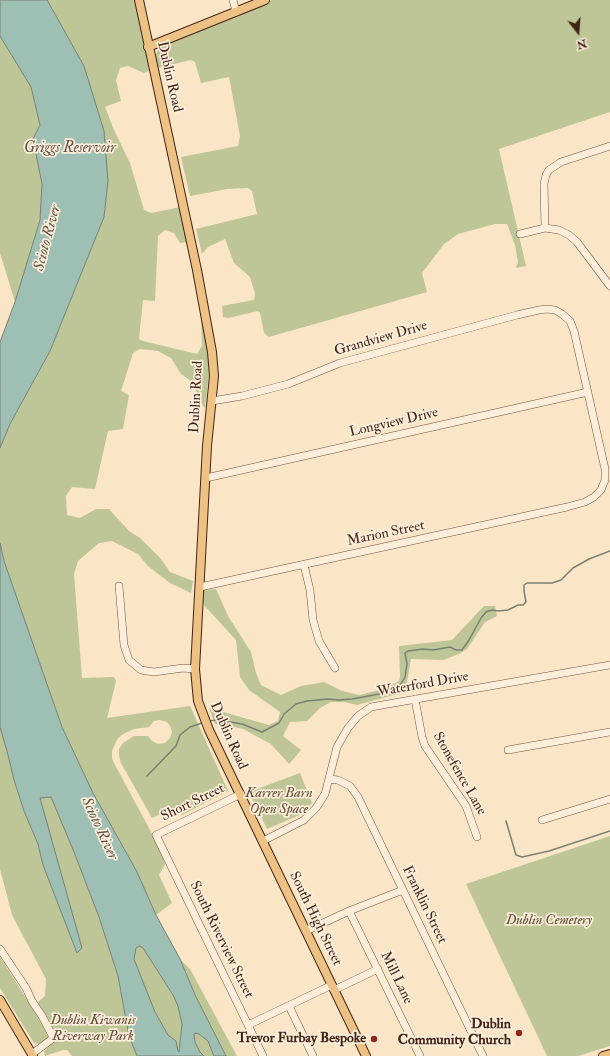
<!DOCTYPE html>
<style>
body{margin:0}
#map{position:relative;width:610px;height:1056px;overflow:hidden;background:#fae5c7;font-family:"IM FELL Double Pica",serif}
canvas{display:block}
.north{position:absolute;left:558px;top:12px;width:40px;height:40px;-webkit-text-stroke:3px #fceedb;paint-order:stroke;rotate:163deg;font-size:11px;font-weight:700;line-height:16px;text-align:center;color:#422416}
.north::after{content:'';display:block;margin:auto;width:14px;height:18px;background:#422416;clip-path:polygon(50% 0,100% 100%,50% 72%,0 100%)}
</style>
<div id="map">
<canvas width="610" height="1056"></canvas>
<div class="north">N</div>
</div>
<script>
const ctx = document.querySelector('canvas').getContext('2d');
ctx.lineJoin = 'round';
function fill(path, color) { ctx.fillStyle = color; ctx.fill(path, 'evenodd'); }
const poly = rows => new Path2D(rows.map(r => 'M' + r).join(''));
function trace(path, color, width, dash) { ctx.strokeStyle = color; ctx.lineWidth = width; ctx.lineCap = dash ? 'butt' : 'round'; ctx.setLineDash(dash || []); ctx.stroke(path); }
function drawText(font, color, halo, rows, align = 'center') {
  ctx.font = font + ' "IM FELL Double Pica",serif'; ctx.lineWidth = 3.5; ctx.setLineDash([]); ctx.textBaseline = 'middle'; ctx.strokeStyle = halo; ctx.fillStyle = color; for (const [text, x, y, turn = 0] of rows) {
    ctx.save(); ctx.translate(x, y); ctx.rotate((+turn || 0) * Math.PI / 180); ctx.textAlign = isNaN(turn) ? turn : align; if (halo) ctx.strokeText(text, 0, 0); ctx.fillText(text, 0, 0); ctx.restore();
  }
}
fill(poly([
 [47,0,136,0,149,71,144,73,128,66,120,68,116,80,121,101,105,107,114,130,130,163,144,210,151,213,181,207,188,242,180,243,174,233,165,230,158,236,155,301,143,300,139,339,143,341,197,354,202,346,201,314,203,316,208,348,209,374,205,408,203,406,191,381,181,374,171,358,158,351,140,349,133,353,121,391,129,395,123,429,108,431,95,489,72,487,66,496,67,515,80,518,96,509,109,509,129,531,140,538,161,559,170,572,193,581,191,593,170,583,148,566,138,554,112,541,99,543,78,561,74,574,82,678,114,677,116,681,107,718,190,706,228,791,182,815,177,807,152,818,121,763,119,756,119,749,123,743,134,736,148,736,152,741,158,744,165,743,170,738,172,732,170,726,167,722,160,720,154,721,149,727,134,729,125,733,119,737,116,742,112,751,112,758,114,763,157,843,165,864,159,875,172,903,156,915,137,872,93,793,62,727,4,561,0,543,0,448,10,424,50,351,104,217,108,181,84,66],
 [272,0,610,0,610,112,499,149,526,266,516,268,518,262,515,245,507,224,495,224,458,234,444,244,422,273,427,292,269,337,264,333,260,313,258,311,228,318,223,317,222,306,254,300,255,294,250,277,234,263,225,239,208,247,202,254,196,229,257,214,252,191,248,188,227,189,190,196,181,157,238,146,240,136,229,77,201,83,195,62,191,60,157,68,155,56,160,46],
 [0,36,31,87,40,125,33,139,42,184,40,220,15,302,0,253],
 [216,589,228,616,251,652,256,673,261,685,281,695,301,686,324,682,342,691,359,695,384,689,399,681,400,677,399,646,452,640,484,606,495,606,497,616,485,622,467,649,459,654,443,660,411,659,407,682,401,693,357,705,344,702,331,702,320,708,307,721,290,722,283,736,301,750,289,764,271,744,243,729,220,724,215,724,209,708,269,725,278,721,280,712,249,690,240,677,236,640,203,604,203,590],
 [0,727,7,751,14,780,24,811,38,844,43,865,77,953,68,900,57,860,39,798,51,797,74,852,99,917,118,976,129,1036,137,1056,72,1056,67,1050,63,1050,45,1056,44,1051,54,1041,56,1038,54,1032,38,1005,38,1002,45,996,46,979,12,915,0,869],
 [300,773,312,803,302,814,267,829,249,792],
 [610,836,610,1046,578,1056,547,1056,466,884],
 [140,946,143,948,173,995,178,1006,182,1024,179,1052,178,1052,176,1041,168,1035,155,1012,134,959,136,948],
 [0,957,47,1031,49,1038,46,1042,39,1044,34,1043,0,988],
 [180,959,190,969,237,1056,226,1056,196,997],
 [195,1033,199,1034,208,1041,214,1056,204,1056,200,1052,195,1042,194,1035]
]), '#bec596');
const water = poly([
 [0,0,47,0,51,7,84,66,104,131,108,181,104,217,50,351,10,424,0,448,0,342,15,302,40,220,42,184,33,139,40,125,31,87,0,36,0,0],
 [0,543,4,561,62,727,93,793,137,872,156,915,180,959,196,997,226,1056,214,1056,208,1041,199,1034,195,1033,194,1035,195,1042,200,1052,204,1056,137,1056,129,1036,118,976,99,917,74,852,51,797,40,798,82,948,77,953,43,865,38,844,24,811,14,780,7,751,0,727,0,543],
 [140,946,143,948,173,995,178,1006,182,1024,179,1052,178,1051,176,1041,168,1035,155,1012,134,959,136,948,140,946]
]);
fill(water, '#9ebfb4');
trace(water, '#798175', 1);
trace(poly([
 [208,721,218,720,242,724,262,732,279,723,284,714,296,704,307,701,328,699,339,700,352,699,379,694,396,687,401,684,405,677,407,664,405,653,408,651,423,649,433,650,450,647,456,650,462,650,469,640,481,618,486,612,492,610,498,611,508,610,518,605,523,605,526,602,524,591,524,585,527,583,552,583,561,580,573,568,589,559,610,551],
 [147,776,176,746,180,735,190,727,202,723],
 [506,821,516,855,522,857,549,851,610,831]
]), '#798175', 1.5);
const minor = poly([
 [233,0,236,12],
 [545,228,544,184,546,175,549,170,561,162,610,146],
 [520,234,545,228,559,230,569,235,577,242,610,286],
 [206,478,588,392],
 [304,565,310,590,313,620,319,641,335,668],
 [119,586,124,645,129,660,141,670,147,671,154,672,183,668,195,669],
 [200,587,567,507,585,502,594,497,601,490,605,480,605,469,574,331,570,321,562,314,555,310,546,309,539,310,517,315,340,363,288,384,242,396,212,401],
 [415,699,422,737,425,746,466,806,477,837],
 [508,750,610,732],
 [329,779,338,780,350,786,358,797,483,1056],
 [241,794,156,835,263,1056],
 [542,820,610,799],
 [263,841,304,820,316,808,325,794,337,747,348,728,358,716,371,707,610,665],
 [349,911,420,1056],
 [306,931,349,911,403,890],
 [0,949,26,988,32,1001,42,1016,52,1035,52,1039,32,1054],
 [334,990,378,969],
 [289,1006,313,1056],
 [248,1025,332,985]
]);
const major = poly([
 [139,0,197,270,212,352,214,376,207,446,195,669,198,701,209,730,366,1056],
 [148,47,265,0],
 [0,1000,33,1056],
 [603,1056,610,1054]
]);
trace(minor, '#705442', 8);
trace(major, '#422416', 10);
trace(minor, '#fceedb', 7);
trace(major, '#edc284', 8);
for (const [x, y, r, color] of [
 [519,1033,4,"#8f2418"],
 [374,1039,4,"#8f2418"]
]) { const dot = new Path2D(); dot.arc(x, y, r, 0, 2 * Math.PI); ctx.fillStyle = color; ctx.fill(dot); trace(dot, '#fceedb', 1.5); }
drawText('14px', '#422416', '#fceedb', [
 ["Dublin Road",169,77,77],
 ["Grandview Drive",381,339,-16],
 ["Dublin Road",197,397,-87],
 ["Longview Drive",394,423,-13],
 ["Marion Street",386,534,-12],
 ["Waterford Drive",423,685,-10],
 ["Dublin Road",228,736,66],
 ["Stonefence Lane",459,774,60],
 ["Short Street",193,803,-26],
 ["Franklin Street",424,905,64],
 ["South High Street",315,919,64],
 ["South Riverview Street",221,940,64],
 ["Mill Lane",396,978,64]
]);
drawText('italic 14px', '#614c36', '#fceedb', [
 ["Karrer Barn",279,794],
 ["Open Space",279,810],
 ["Dublin Cemetery",549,921],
 ["Dublin Kiwanis",93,1021],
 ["Riverway Park",93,1037]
]);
drawText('bold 14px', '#422416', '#fceedb', [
 ["Dublin",511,1025],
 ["Community Church",511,1041],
 ["Trevor Furbay Bespoke",366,1039]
], 'right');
drawText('italic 15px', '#5e5245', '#fceedb', [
 ["Griggs Reservoir",70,149],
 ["Scioto River",48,238,-75],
 ["Scioto River",99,829,65]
]);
</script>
